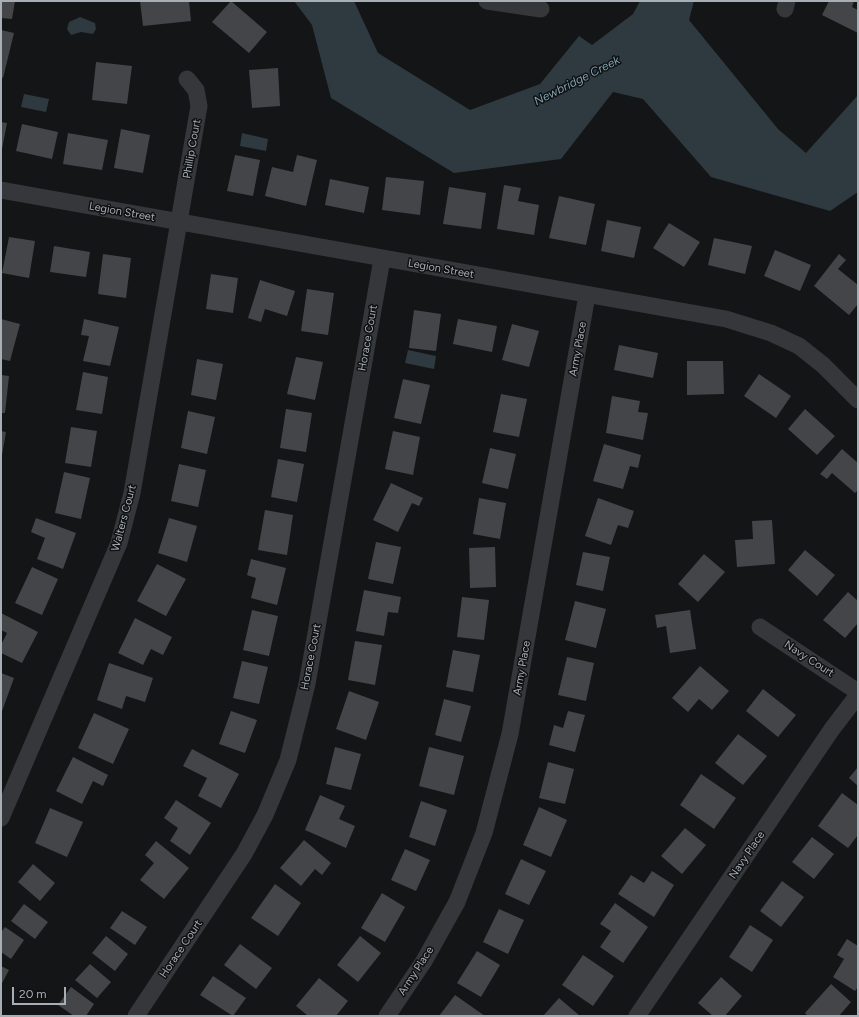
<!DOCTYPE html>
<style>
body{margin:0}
#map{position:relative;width:859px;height:1017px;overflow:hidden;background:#141516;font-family:Figtree,sans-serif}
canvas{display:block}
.frame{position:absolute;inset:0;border:2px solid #a7aeb6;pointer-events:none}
.scale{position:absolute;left:12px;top:987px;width:54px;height:18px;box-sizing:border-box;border:2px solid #a7aeb6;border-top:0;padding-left:5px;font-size:12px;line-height:14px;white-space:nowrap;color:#a7aeb6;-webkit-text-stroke:3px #0f1011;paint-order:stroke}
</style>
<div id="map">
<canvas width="859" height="1017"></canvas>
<div class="frame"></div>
<div class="scale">20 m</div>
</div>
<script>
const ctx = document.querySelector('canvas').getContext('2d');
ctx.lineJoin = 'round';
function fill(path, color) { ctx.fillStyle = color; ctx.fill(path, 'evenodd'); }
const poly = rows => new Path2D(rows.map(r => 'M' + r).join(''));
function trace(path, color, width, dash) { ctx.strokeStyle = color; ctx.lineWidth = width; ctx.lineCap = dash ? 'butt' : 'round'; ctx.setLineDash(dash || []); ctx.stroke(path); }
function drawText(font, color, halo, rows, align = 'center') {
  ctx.font = font + ' Figtree,sans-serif'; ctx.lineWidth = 3; ctx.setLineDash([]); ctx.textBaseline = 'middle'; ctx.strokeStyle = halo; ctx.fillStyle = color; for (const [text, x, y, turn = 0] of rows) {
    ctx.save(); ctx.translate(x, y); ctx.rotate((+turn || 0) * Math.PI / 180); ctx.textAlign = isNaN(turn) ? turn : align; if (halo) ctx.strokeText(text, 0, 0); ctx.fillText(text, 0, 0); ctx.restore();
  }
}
fill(poly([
 [294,1,354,1,378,53,470,110,540,84,579,36,592,45,633,14,640,1,694,1,689,20,778,129,806,153,858,95,858,192,830,211,711,177,643,99,613,92,561,159,454,173,331,98,312,25],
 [80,17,95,23,96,29,93,34,81,32,71,35,67,29,69,22],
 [24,94,49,99,46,112,21,107],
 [242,133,268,139,266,151,240,146],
 [408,350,436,356,434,369,405,363]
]), '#2e3a3f');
fill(poly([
 [1,1,15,1,12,19,1,18],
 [140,1,189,1,191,21,143,26],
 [231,1,267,32,249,53,212,22],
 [829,1,854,1,852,7,858,10,858,33,822,15],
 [1,30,14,33,3,78,1,77],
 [96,62,132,66,127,104,92,100],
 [278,68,280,106,252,108,249,70],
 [1,122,7,123,2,149,1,149],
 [22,124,58,132,52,159,16,151],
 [121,129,150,135,143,173,114,168],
 [68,133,108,140,102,170,63,164],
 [235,155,260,160,253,196,227,191],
 [297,155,317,160,306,206,265,196,272,167,293,172],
 [386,177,424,181,420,215,382,210],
 [330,179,369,187,364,213,325,205],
 [504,185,521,188,518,201,539,205,534,235,497,229],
 [449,187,486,193,481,229,443,224],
 [559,196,595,204,586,245,549,238],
 [607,220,641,227,634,258,601,251],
 [669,223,700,242,684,267,653,248],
 [9,237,35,241,29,278,2,273],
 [714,238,752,246,745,274,708,265],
 [54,246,90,252,86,277,50,272],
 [775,250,811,265,800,291,764,276],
 [103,254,131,258,126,298,98,294],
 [839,254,846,260,838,269,858,285,858,304,849,315,814,286],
 [211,274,238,278,233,313,206,309],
 [260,280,295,291,287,316,265,309,261,322,248,318],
 [307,289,334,293,328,335,301,331],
 [414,310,441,314,436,351,409,348],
 [1,319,20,324,10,361,1,359],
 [84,319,119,327,110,366,83,361,89,336,81,335],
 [458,319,497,326,492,352,453,344],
 [512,324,539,331,529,367,502,360],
 [619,345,658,353,653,378,614,370],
 [296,357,323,362,315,400,287,394],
 [197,359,223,364,216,400,191,395],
 [687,361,723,361,724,394,687,395],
 [83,372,108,377,102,414,76,410],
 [759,374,791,396,776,418,744,396],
 [1,375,9,376,5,413,1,413],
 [403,379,430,385,421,424,394,418],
 [501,394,527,399,519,437,493,432],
 [612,396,640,401,638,412,648,413,643,440,606,433],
 [286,409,312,413,306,452,280,448],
 [805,409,835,436,817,455,788,429],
 [188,411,215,417,207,454,181,448],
 [71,427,97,431,91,467,65,463],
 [1,431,6,432,2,455,1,455],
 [393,431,420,437,413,475,385,469],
 [604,444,641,455,638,468,630,466,623,489,593,481],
 [490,448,516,454,508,489,482,483],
 [842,449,858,463,858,490,855,493,832,473,827,479,820,474],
 [278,459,304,464,297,502,271,497],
 [179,464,206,470,198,507,171,501],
 [64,472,90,478,81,519,55,513],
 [391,483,423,498,419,506,412,503,398,532,373,520],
 [479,498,506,503,500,539,473,534],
 [598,498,634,511,628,528,618,525,611,545,585,536],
 [265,510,293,515,287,555,258,550],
 [36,518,76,533,63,569,37,559,45,538,31,532],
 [169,518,197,526,187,562,158,553],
 [772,520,775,564,737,567,735,540,753,539,752,521],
 [376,542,401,547,393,584,368,579],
 [495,547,496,587,470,588,469,548],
 [805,550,835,575,817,596,788,570],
 [583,552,610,557,603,591,576,585],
 [704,554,725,572,698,602,678,584],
 [251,559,286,568,277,605,251,598,256,578,247,575],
 [157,564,186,579,166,616,137,601],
 [32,567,58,579,42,615,15,603],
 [364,590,401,597,398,613,388,612,384,636,356,631],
 [848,592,858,601,858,623,845,638,823,620],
 [462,597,489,600,484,640,457,637],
 [575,601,606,609,596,648,565,640],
 [252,610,278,616,269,656,243,650],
 [690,610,696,649,670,653,666,626,657,628,655,615],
 [1,613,38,632,22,663,1,653,1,645,7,633,1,630],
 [135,618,172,637,163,655,151,649,143,665,118,653],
 [355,641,382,645,375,685,348,680],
 [453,650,480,655,473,692,446,687],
 [567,657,594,663,586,701,558,695],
 [242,661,268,667,259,704,233,698],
 [109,663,153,678,145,702,126,696,122,709,97,700],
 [700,666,729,691,712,710,699,699,688,712,672,698],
 [1,673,14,678,1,714],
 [763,689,796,715,778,737,746,711],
 [349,691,379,702,366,740,336,729],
 [444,699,471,706,461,742,435,735],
 [231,711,257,720,245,753,219,744],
 [568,711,585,715,575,752,549,745,554,725,563,728],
 [94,713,129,729,113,764,78,748],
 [738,734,767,756,743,785,715,763],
 [335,747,361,754,351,790,326,784],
 [429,747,464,756,454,795,419,786],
 [192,749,239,774,221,808,198,796,207,778,183,766],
 [73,757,108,775,103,786,93,781,82,804,56,791],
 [548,762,574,769,565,804,539,798],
 [858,767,858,786,849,778],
 [701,774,736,798,714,829,680,805],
 [842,793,858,805,858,835,848,848,818,826],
 [320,795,345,806,339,819,355,826,346,848,305,830],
 [176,800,211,823,190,855,170,841,178,828,164,818],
 [421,801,447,810,435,846,409,837],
 [539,807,567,820,551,857,523,845],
 [50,808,83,822,67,857,35,843],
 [685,828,706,845,682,874,661,856],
 [812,837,834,854,814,879,792,862],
 [304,840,331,863,322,875,315,869,301,886,280,868],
 [156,841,189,868,164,899,140,880,154,863,145,855],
 [405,849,430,860,416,891,391,880],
 [521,859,546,871,529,905,505,894],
 [33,864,55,883,40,901,18,882],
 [652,871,674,885,654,917,618,894,631,875,644,883],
 [782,881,804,897,781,927,760,911],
 [275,884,301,903,278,936,251,918],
 [382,893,405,907,385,942,361,928],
 [615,903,648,927,623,963,600,947,611,931,600,924],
 [24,904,48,922,35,939,11,921],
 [499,909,524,920,508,954,483,942],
 [122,911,147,927,135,945,110,928],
 [750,925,773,940,752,972,729,957],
 [5,927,24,940,11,959,1,952,1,932],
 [106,936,128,954,115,971,92,953],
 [360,936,381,953,358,982,337,965],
 [847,939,858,946,858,987,855,991,833,977,844,959,837,955],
 [240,944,272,968,256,989,224,965],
 [477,951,500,965,481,997,457,983],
 [583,955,614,976,593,1006,562,985],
 [90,964,111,982,97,998,75,980],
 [1,966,9,970,1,985],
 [213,976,246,998,233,1016,200,995],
 [721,977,742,996,725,1016,713,1016,698,1003],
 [319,978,348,1001,336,1016,308,1016,296,1006],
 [831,984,851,1002,839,1016,808,1016,805,1013],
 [71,987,94,1004,86,1016,74,1016,58,1005],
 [455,995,485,1016,439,1016],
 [559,998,580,1016,543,1016]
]), '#434549');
trace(poly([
 [487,1,541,9],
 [785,9,787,1],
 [1,190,726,319,771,333,799,346,823,365,858,400],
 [760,627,858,692],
 [1,818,119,543,132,493,199,106,196,90,187,79],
 [136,1016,244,854,265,815,288,760,307,684,382,259],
 [387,1016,424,961,457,902,484,833,510,734,587,295],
 [637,1016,832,729,858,695]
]), '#36373b', 17);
drawText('11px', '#a7aeb6', '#0f1011', [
 ["Phillip Court",192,149,-80],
 ["Legion Street",122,212,10],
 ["Legion Street",441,269,10],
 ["Horace Court",368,338,-80],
 ["Army Place",578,349,-80],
 ["Walters Court",124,518,-75],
 ["Horace Court",311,657,-79],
 ["Navy Court",809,659,33],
 ["Army Place",522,668,-80],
 ["Navy Place",747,855,-56],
 ["Horace Court",181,949,-56],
 ["Army Place",416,971,-57]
]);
drawText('italic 12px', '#7ea2b1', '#0f1011', [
 ["Newbridge Creek",577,81,-27]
]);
</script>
